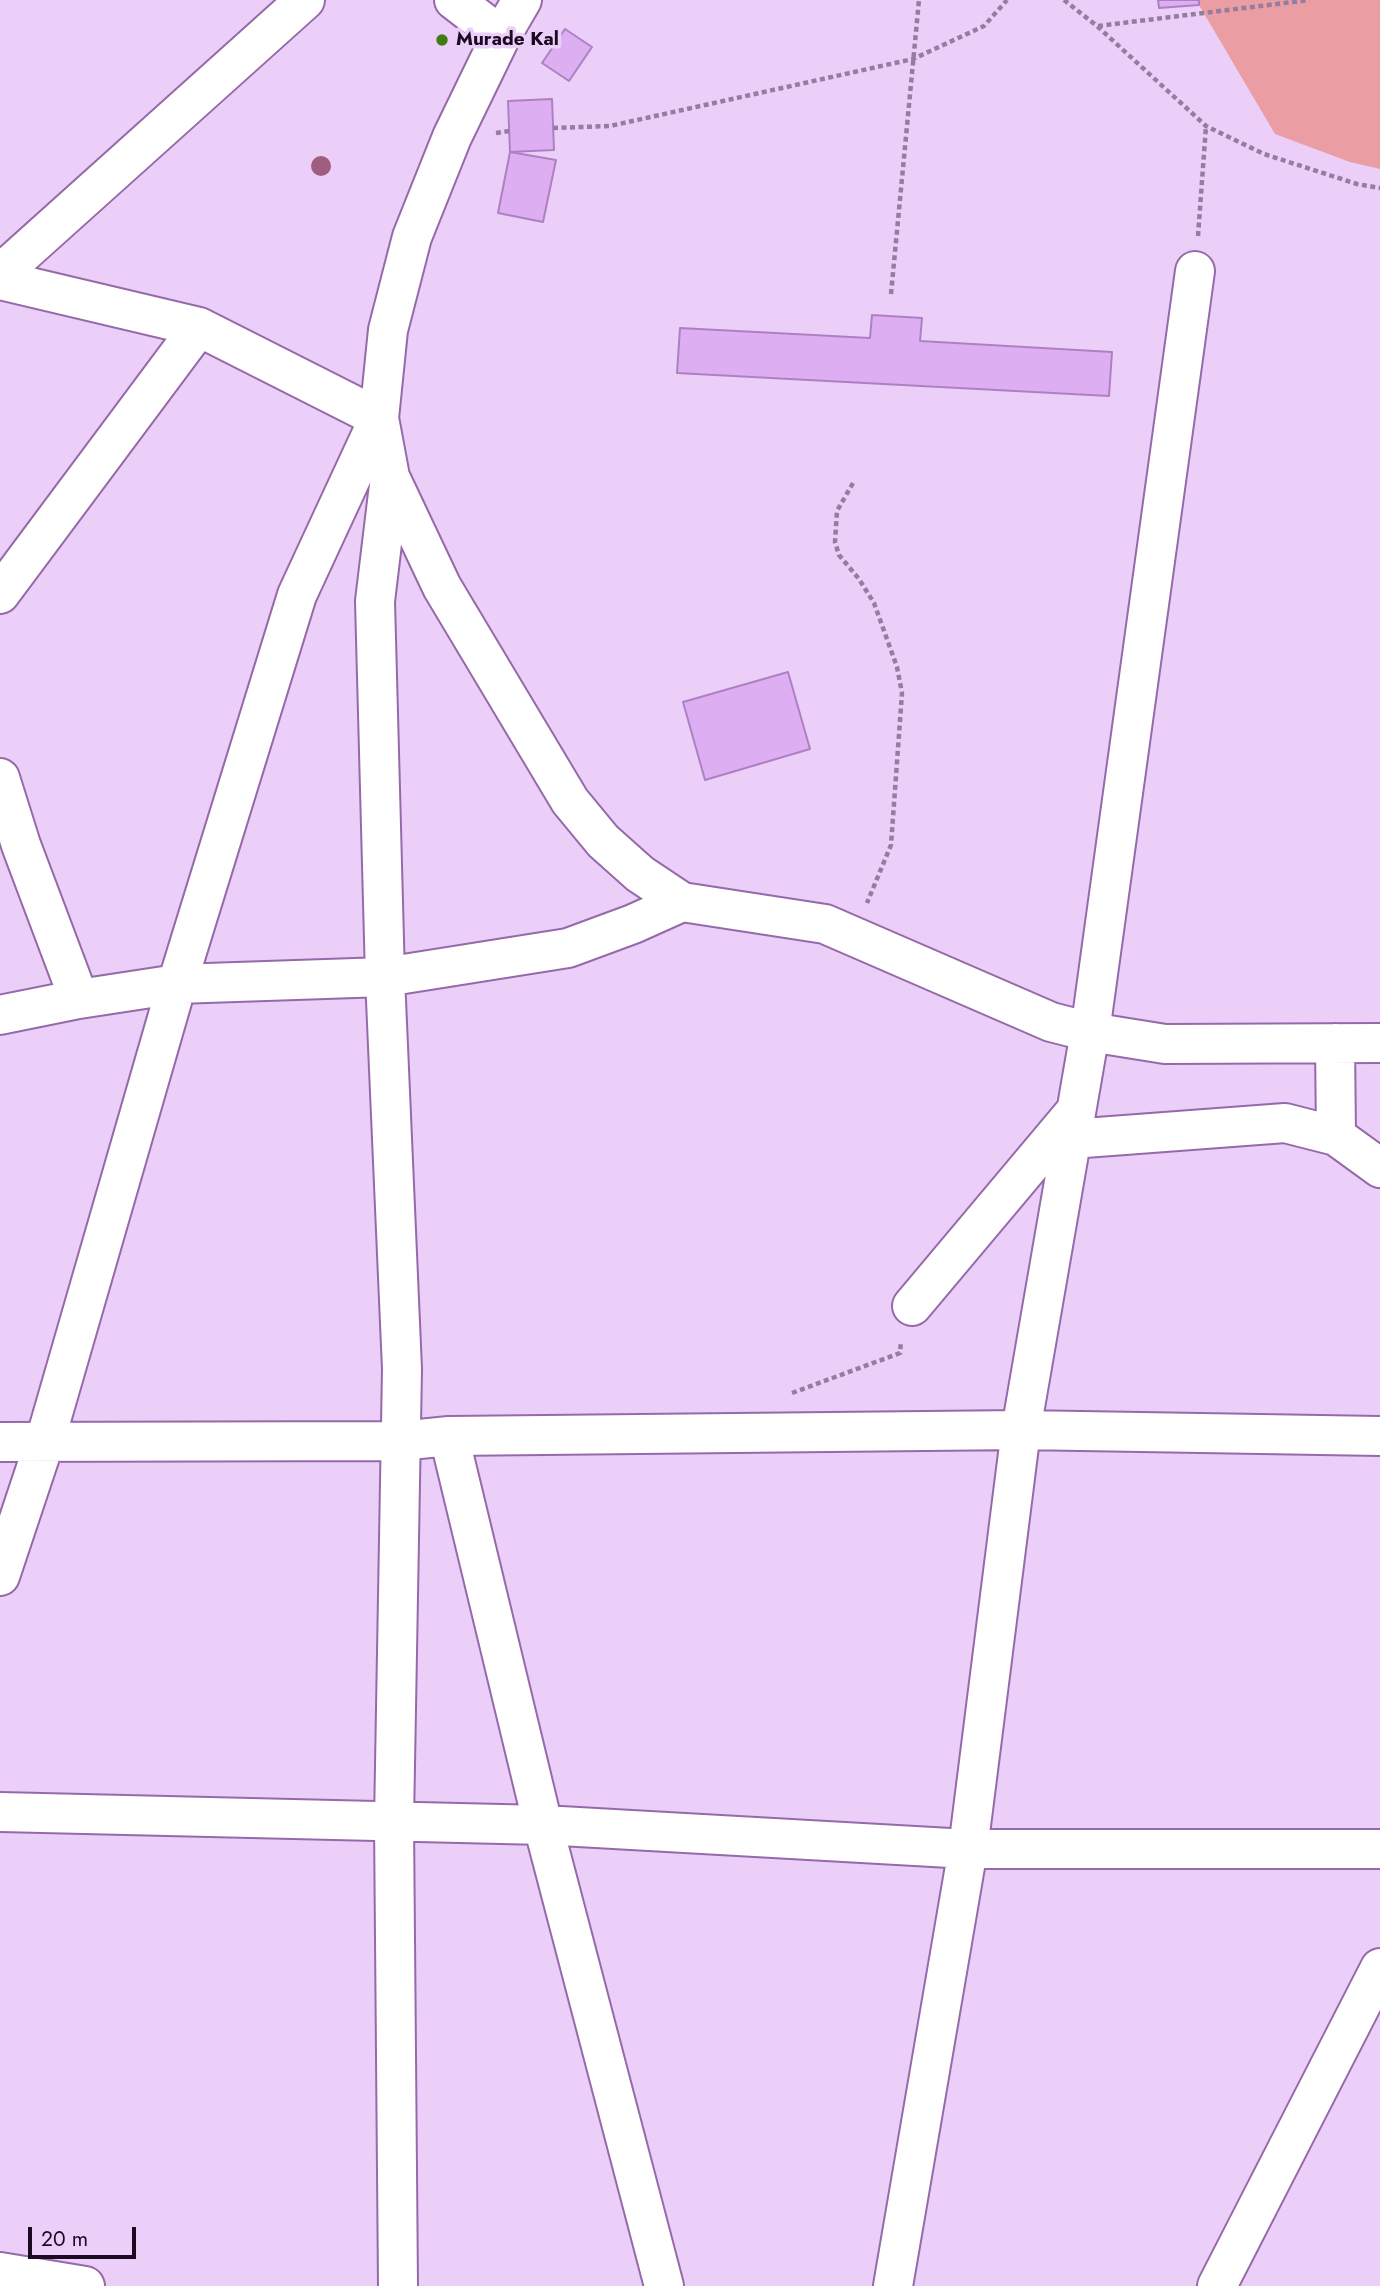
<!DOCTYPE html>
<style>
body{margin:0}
#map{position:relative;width:1380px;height:2286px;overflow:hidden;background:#ebcff8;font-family:Jost,sans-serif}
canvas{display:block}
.scale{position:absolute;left:28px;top:2227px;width:108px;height:32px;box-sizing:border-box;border:4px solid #1b0a22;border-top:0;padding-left:9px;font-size:21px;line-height:24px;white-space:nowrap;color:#1b0a22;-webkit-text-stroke:5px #ebcff8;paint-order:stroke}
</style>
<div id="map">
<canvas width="1380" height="2286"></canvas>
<div class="scale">20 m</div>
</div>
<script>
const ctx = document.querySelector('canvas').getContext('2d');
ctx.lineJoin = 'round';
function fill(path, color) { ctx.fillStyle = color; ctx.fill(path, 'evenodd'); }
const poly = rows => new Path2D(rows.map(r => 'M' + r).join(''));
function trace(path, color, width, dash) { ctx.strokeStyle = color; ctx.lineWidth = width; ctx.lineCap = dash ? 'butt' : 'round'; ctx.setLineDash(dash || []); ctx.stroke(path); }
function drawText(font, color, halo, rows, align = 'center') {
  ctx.font = font + ' Jost,sans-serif'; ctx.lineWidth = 7; ctx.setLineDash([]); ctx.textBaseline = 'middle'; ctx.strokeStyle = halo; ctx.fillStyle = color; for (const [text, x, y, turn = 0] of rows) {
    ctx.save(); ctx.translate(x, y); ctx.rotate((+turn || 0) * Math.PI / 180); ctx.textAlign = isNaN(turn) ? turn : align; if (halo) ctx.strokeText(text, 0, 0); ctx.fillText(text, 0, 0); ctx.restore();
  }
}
fill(poly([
 [1199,0,1380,0,1380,169,1350,162,1275,134,1199,5]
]), '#ea9da2');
const building = poly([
 [1158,0,1199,0,1199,5,1159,8,1158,0],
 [565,29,592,47,569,81,542,63,565,29],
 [552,99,554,150,510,152,508,101,552,99],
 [510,152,556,160,543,222,498,213,510,152],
 [872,315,922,318,920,341,1112,352,1109,396,677,373,680,328,870,338,872,315],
 [788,672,810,749,705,780,683,702,788,672]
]);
fill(building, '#ddaff2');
trace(building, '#ad81c1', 2);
const minor = poly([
 [454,0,501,36],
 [522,0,501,36,452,137,412,237,388,330,379,418,390,477,442,587,570,801,603,841,640,874,682,902,825,924,1051,1022,1090,1032,1165,1044,1380,1043],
 [0,274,305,0],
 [0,280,199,327,379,418,297,595,177,984,45,1441,0,1576],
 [390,477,375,601,385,977,402,1369,394,1822,398,2286],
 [0,594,199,327],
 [0,778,21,845,79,999],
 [0,1015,79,999,177,984,385,977,568,948,633,924,682,902],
 [1335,1043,1336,1136],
 [1071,1139,1285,1123,1336,1136,1380,1168],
 [912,1306,1074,1113],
 [449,1436,543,1825,664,2286],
 [0,1442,400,1441,449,1436,1021,1430,1380,1436],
 [0,1812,543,1825,968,1849,1380,1849],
 [0,2272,85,2286],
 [893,2286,968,1849,1021,1430,1090,1032,1195,271],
 [1217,2286,1380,1968]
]);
trace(minor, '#966aa8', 42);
trace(poly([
 [1064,0,1097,26,1206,126,1264,154,1357,184,1380,188],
 [1098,26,1309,0],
 [553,128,610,126,913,59,984,26,1007,0],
 [496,133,509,131],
 [1198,236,1206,126],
 [891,294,919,0],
 [853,483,837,511,835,542,839,555,859,579,874,603,897,667,902,693,891,845,867,903],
 [792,1393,900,1353,901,1341]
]), '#947d9f', 4.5, [5, 3.5]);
trace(minor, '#fff', 38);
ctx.fillStyle = '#a15d7f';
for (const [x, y] of [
 [321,166]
]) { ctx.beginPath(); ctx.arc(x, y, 10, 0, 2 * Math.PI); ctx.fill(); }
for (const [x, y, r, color] of [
 [442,40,7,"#407a12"]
]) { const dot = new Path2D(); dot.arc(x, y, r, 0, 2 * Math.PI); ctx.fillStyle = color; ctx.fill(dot); trace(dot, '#ebcff8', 2.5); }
drawText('bold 19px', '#1b0a22', '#ebcff8', [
 ["Murade Kal",456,40]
], 'left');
</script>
